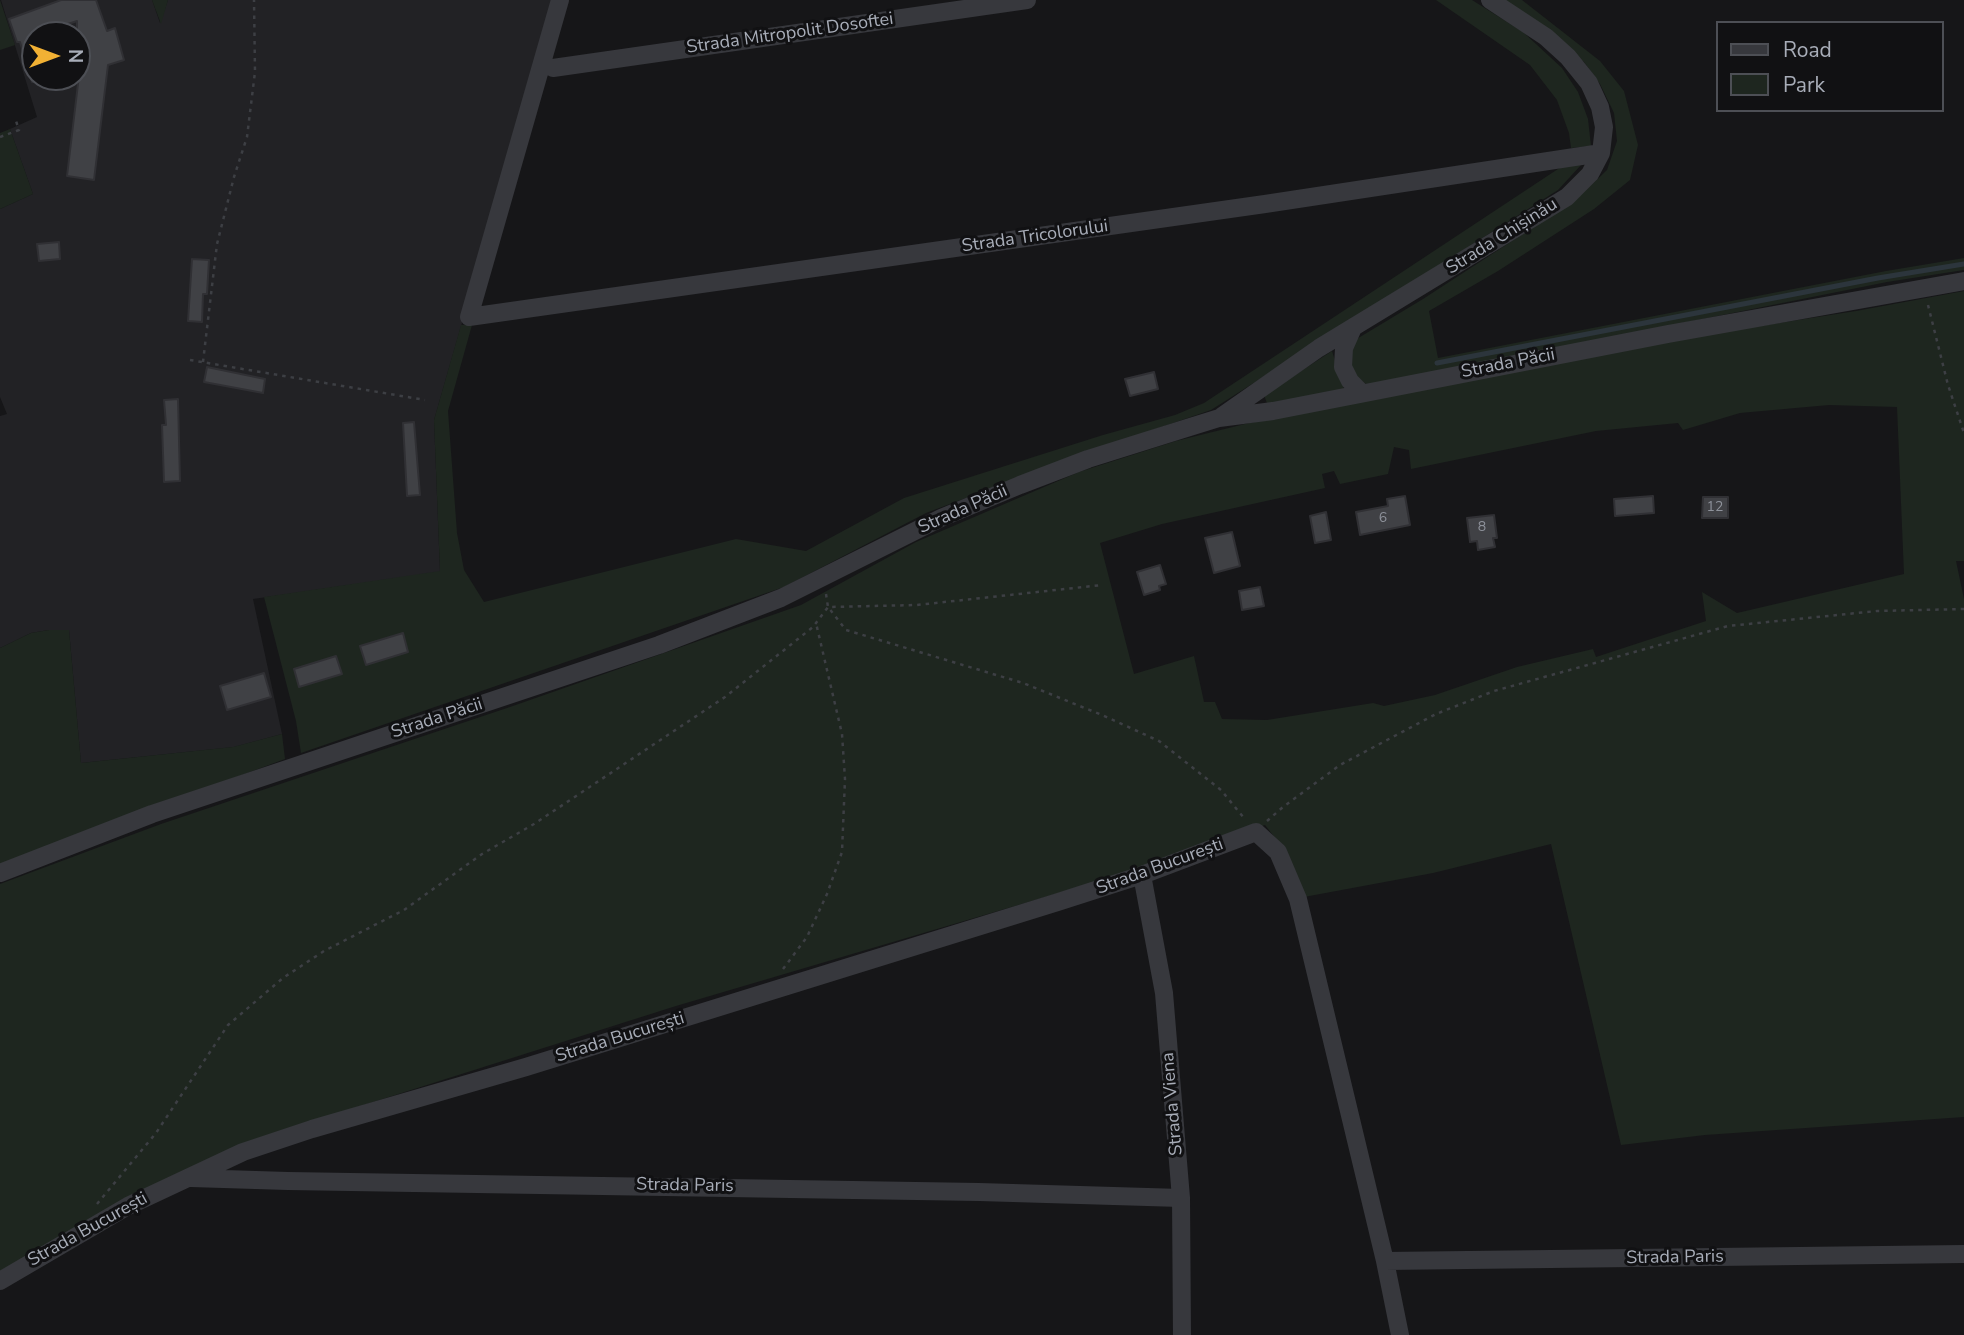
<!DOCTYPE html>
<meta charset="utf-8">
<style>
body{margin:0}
#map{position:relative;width:1964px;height:1335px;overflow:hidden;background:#161618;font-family:"Nunito Sans",sans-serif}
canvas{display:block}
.legend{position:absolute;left:1716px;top:21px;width:228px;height:91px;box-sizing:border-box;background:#111113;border:2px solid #4d4f55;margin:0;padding:9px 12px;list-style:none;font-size:21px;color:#a8adb8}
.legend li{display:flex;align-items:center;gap:14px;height:35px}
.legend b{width:35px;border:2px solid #4d4f55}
.north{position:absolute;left:21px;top:21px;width:70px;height:70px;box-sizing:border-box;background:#111113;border:2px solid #4d4f55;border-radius:50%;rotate:90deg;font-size:19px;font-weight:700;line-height:28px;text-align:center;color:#a8adb8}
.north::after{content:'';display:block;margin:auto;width:24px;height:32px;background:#f2b134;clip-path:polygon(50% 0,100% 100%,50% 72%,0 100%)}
</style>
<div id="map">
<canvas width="1964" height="1335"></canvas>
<ul class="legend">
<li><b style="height:9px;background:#37383d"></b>Road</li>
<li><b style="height:19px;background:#1e261f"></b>Park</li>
</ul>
<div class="north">N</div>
</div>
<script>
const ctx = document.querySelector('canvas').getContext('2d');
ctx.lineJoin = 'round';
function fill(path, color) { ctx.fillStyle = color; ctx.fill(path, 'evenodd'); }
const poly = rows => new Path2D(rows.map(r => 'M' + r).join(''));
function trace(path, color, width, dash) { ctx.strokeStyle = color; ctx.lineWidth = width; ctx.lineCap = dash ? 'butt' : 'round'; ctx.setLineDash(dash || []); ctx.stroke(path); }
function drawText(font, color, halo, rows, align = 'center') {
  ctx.font = font + ' "Nunito Sans",sans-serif'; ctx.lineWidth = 6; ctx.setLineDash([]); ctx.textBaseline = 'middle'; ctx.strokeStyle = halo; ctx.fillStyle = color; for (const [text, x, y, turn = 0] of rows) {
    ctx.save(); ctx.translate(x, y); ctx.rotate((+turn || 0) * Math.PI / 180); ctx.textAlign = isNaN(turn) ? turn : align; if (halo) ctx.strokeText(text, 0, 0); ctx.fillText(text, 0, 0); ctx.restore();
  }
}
fill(poly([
 [1,0,152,0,160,23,168,0,555,0,434,420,440,572,253,599,282,734,234,747,81,763,69,630,49,630,31,633,0,648,0,416,7,414,0,397,0,209,33,194,10,129,37,117],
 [35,35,77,35,77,77,35,77]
]), '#222225');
fill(poly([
 [0,0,15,45,0,50],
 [152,0,168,0,161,24],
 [1436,0,1472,0,1523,32,1562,68,1578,92,1588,119,1591,146,1571,148,1569,133,1557,100,1530,65],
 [1494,0,1522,0,1600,61,1624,91,1638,145,1630,180,1594,209,1498,271,1429,311,1438,358,1886,271,1964,258,1964,270,1887,282,1369,386,1359,379,1350,368,1350,354,1355,340,1423,299,1578,198,1607,170,1617,141,1614,113,1600,84,1584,62],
 [10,129,33,194,0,209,0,133],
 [1564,165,1581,165,1558,190,1211,410,1077,456,926,513,784,587,301,753,296,721,264,597,440,571,434,420,461,325,472,325,448,411,457,533,464,570,484,602,736,539,806,551,904,498,1103,435,1175,415,1204,403],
 [1964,291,1964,561,1956,561,1964,599,1964,1117,1705,1135,1621,1145,1551,844,1433,873,1304,897,1287,853,1265,825,1103,880,676,1006,244,1143,0,1273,0,884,161,824,510,707,801,605,916,542,1079,472,1176,441,1245,424,1415,389,1676,339,1856,311],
 [1829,405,1897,407,1904,574,1737,613,1702,592,1706,621,1596,657,1593,649,1517,667,1435,695,1384,706,1373,703,1267,720,1222,719,1215,702,1204,702,1194,656,1134,674,1100,543,1162,524,1325,488,1322,474,1334,471,1340,484,1388,474,1394,447,1409,450,1411,469,1596,431,1678,423,1683,430,1740,413],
 [1332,351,1344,389,1268,406,1264,395],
 [49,630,69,630,81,763,233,747,282,734,285,759,0,865,0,648,31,633]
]), '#1e261f');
trace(poly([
 [1437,363,1878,278,1964,264]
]), '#2c353c', 5);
const building = poly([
 [61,0,96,0,107,31,115,28,124,60,108,65,94,180,67,176,80,67,77,68,77,21,35,35,35,82,32,82,20,42,17,42,9,19,61,0],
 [59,242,60,259,39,261,37,244,59,242],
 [192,259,209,260,207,294,203,294,202,322,188,321,192,259],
 [207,367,265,379,263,393,204,382,207,367],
 [1154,372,1158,389,1130,396,1125,379,1154,372],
 [178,399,180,481,164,482,162,425,166,425,164,400,178,399],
 [414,422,420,495,407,496,403,423,414,422],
 [1405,496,1410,525,1360,535,1356,512,1388,506,1387,499,1405,496],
 [1653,496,1654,513,1615,516,1614,499,1653,496],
 [1703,497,1728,497,1728,518,1702,518,1703,497],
 [1326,512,1331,540,1315,543,1310,516,1326,512],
 [1494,515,1497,538,1493,538,1495,547,1478,550,1477,541,1470,542,1467,518,1494,515],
 [1232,532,1240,566,1214,573,1205,538,1232,532],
 [1160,565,1166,584,1159,586,1160,590,1144,595,1137,572,1160,565],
 [1260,587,1264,606,1242,610,1239,591,1260,587],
 [403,633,408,652,366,665,360,646,403,633],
 [336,656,342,674,299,687,294,669,336,656],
 [264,673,271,697,227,710,220,686,264,673]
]);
fill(building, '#404145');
trace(building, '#303034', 2);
trace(poly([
 [0,137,19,130,15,118],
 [1928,305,1948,385,1964,433],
 [190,360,425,400],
 [203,362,217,244,234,177,247,137,255,72,254,0],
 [826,594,828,607,846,630,1023,683,1102,715,1159,741,1221,790,1244,818],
 [1267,821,1283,807,1340,765,1436,714,1494,691,1728,626,1877,611,1964,609],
 [783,969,807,937,827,894,842,852,845,779,842,734,816,623],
 [97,1204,156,1133,228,1025,283,978,324,951,404,910,482,854,534,824,725,697,813,627,828,607,917,605,1102,585]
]), '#3d3f44', 2.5, [3.5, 5]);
trace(poly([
 [560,0,469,317,1265,204,1601,153],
 [553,68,1027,0],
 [1352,330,1344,348,1343,367,1350,381,1361,392],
 [1222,416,1319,348,1567,197,1590,174,1601,153,1604,127,1600,107,1589,83,1568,57,1546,37,1490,0],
 [0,873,152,814,659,645,781,598,941,518,1020,485,1088,459,1190,427,1219,418,1273,411,1668,334,1964,281],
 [1142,875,1164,993,1181,1198,1182,1335],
 [191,1178,288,1181,979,1192,1181,1198],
 [1385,1261,1964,1254],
 [0,1281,128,1206,243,1152,312,1129,526,1067,1058,902,1142,875,1256,832,1278,852,1298,899,1385,1261,1400,1335]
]), '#37383d', 18);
drawText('14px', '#8e929b', null, [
 ["12",1715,508],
 ["6",1383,519],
 ["8",1482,528]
]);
drawText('18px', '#a8adb8', '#111113', [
 ["Strada Mitropolit Dosoftei",790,34,-8],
 ["Strada Tricolorului",1035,237,-8],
 ["Strada Chișinău",1502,237,-32],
 ["Strada Păcii",1508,364,-11],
 ["Strada Păcii",963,510,-24],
 ["Strada Păcii",437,719,-18],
 ["Strada București",1160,867,-20],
 ["Strada București",620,1038,-17],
 ["Strada Viena",1173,1104,-95],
 ["Strada Paris",685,1186,1],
 ["Strada București",88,1230,-29],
 ["Strada Paris",1675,1258,-1]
]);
</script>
